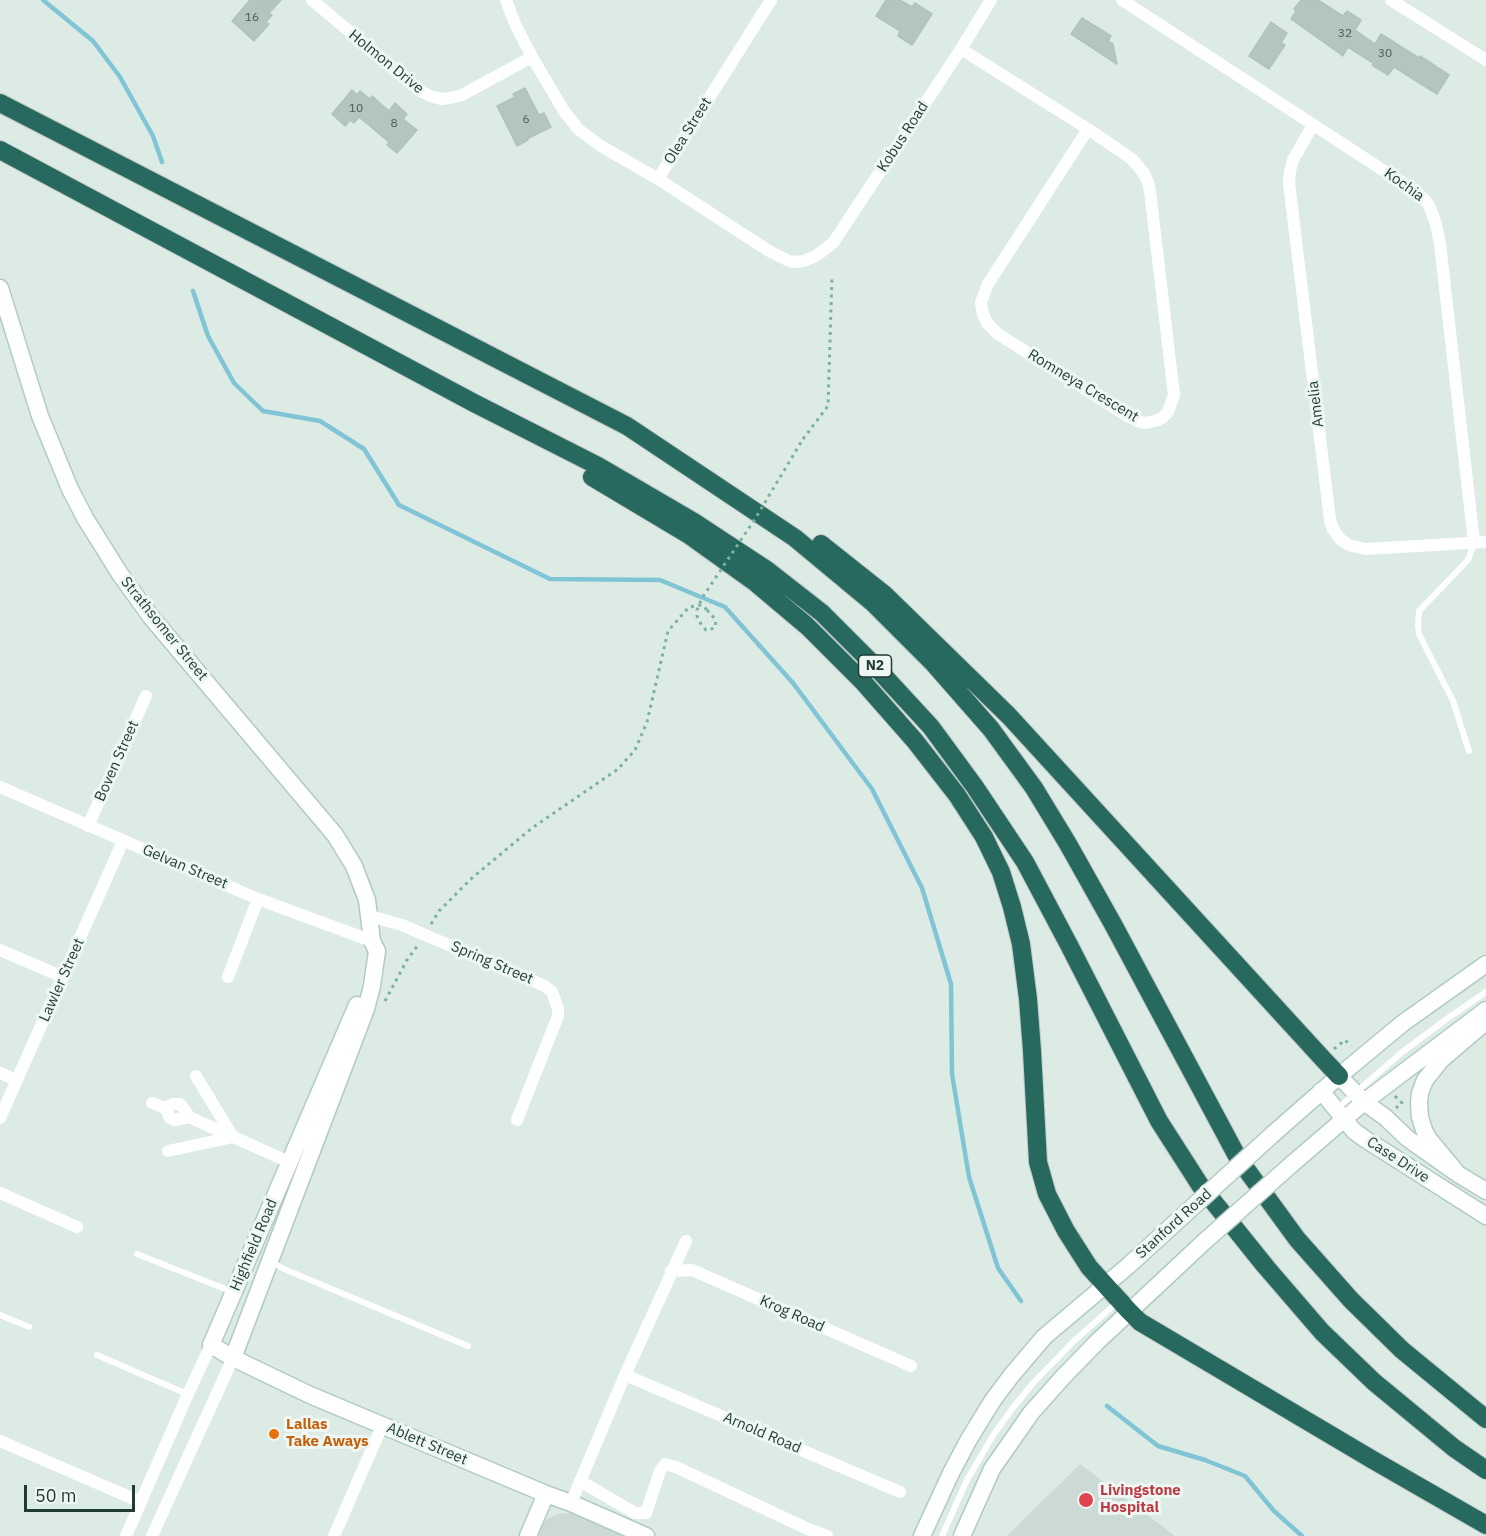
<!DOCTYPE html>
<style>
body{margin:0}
#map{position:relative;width:1486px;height:1536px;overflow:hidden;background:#ddebe5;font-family:"IBM Plex Sans",sans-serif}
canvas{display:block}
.scale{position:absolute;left:24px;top:1485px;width:111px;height:27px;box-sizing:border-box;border:3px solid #1e3b34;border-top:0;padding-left:8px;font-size:18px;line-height:21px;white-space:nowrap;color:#1e3b34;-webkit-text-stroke:4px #eef7f3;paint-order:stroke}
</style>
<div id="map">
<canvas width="1486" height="1536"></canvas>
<div class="scale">50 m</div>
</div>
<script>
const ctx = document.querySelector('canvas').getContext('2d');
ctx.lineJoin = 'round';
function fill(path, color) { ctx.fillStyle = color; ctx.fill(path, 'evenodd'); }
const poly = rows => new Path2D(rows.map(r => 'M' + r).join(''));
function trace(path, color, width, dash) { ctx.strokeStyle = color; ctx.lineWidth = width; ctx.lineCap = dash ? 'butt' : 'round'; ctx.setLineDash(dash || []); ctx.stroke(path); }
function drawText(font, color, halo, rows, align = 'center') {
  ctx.font = font + ' "IBM Plex Sans",sans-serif'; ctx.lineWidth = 6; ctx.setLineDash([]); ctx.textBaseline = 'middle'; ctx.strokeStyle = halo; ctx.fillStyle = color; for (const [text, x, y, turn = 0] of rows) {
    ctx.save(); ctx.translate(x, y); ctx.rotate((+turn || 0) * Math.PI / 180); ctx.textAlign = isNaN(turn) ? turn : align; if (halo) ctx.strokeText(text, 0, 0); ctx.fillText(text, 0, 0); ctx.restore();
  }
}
fill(poly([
 [1080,1464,1175,1536,1007,1536],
 [575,1512,629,1536,539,1536,545,1520,558,1514]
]), '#cbdad4');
trace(poly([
 [43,0,93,41,120,77,153,136,162,162],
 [193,291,208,336,234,383,263,411,320,421,364,449,399,505,550,579,660,580,725,607,793,683,872,789,922,888,951,984,952,1074,969,1177,998,1268,1021,1301],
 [1107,1406,1158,1446,1205,1460,1245,1476,1274,1511,1302,1536]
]), '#80c4d5', 4.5);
const building = poly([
 [250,0,281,0,269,13,272,15,266,22,269,24,254,41,232,21,250,0],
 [886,0,900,0,912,7,915,3,932,14,912,45,898,36,900,31,876,16,886,0],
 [1301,0,1318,0,1343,16,1347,11,1361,20,1355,30,1375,44,1381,34,1419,58,1420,56,1449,75,1437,94,1394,67,1388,75,1372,65,1373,63,1348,47,1343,56,1291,19,1296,11,1294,9,1301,0],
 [1082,18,1111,36,1108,41,1113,44,1117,64,1071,34,1082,18],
 [1271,22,1287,33,1281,43,1285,45,1269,69,1249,56,1271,22],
 [525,88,539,115,544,113,551,127,527,139,528,140,517,146,497,106,515,97,513,94,525,88],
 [352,90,357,95,360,91,370,99,372,96,389,111,395,103,407,114,403,119,417,130,397,153,387,145,389,142,359,117,354,123,350,120,345,126,332,114,352,90]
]);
fill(building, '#b3c5be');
trace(building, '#afc4bd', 1.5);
const secondary = poly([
 [0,288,40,416,70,489,85,518,120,574,151,617,335,835,354,866,367,900,372,941,377,951,372,986,366,1009,233,1358],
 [357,1005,211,1345,233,1358,310,1395,546,1494,571,1503,646,1536],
 [1339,1076,1364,1102,1385,1117,1407,1138,1458,1174,1486,1191],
 [1321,1091,1354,1131,1365,1139,1486,1216],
 [1273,1134,1339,1076,1403,1023,1486,964],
 [1292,1164,1364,1102,1486,1010],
 [1458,1174,1428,1138,1424,1130,1420,1117,1419,1103,1420,1093,1425,1080,1441,1060,1483,1024],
 [528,1536,546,1494],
 [922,1536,951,1473,969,1439,993,1400,1011,1376,1044,1337,1128,1266,1186,1213],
 [962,1536,992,1469,1031,1413,1063,1377,1097,1342,1205,1241]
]);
const highway = poly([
 [0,103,627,426,795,538,872,602,934,664,991,729,1034,788,1068,844,1114,926,1238,1158,1297,1239,1351,1300,1402,1350,1486,1419],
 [0,150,474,403,598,466,694,522,767,570,822,613,872,663,931,727,975,787,1025,862,1069,945,1159,1121,1200,1185,1266,1267,1322,1332,1374,1382,1454,1448,1486,1470],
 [592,477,689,535,756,583,807,626,864,683,915,741,957,795,984,837,1001,872,1012,907,1021,944,1028,999,1032,1051,1038,1162,1047,1194,1066,1231,1089,1267,1129,1311,1140,1322,1373,1460,1486,1525],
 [821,544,884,594,1009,716,1323,1059,1339,1076]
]);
trace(secondary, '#b0cbc2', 19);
trace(highway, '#c0c8c6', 20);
trace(poly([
 [803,439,828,406,832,275],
 [431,924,439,911,472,878,532,828,618,769,635,750,647,722,668,631,689,607,702,605,707,610],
 [385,1001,407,960,418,945],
 [1334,1049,1345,1040,1351,1046],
 [1395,1096,1402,1103,1396,1108]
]), '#7bb1a2', 3, [3, 4.5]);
trace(poly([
 [1469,751,1453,701,1419,634,1418,624,1419,611,1468,560,1474,543],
 [1338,1108,1401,1053,1448,1018,1486,992],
 [137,1254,233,1292],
 [270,1261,284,1269,468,1346],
 [0,1315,29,1327],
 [97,1355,187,1394],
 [942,1536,967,1480,994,1434,1012,1409,1034,1382,1074,1341,1119,1301]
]), '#fff', 6);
trace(poly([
 [312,0,420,91,430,96,441,99,450,98,462,95,532,57],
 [506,0,515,24,532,57,564,111,579,130,601,146,658,179,769,251,791,262,804,261,816,256,833,243,961,49,991,0],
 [1122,0,1418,193,1429,205,1436,224,1440,244,1474,542],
 [1391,0,1486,60],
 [961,49,1088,129,1132,159,1143,172,1148,182,1150,191,1174,395,1168,412,1163,417,1158,420,1145,423,1137,421,1129,417,998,334,987,323,983,314,981,303,984,294,988,284,1088,129],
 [1313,125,1293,160,1290,171,1289,183,1330,520,1333,529,1340,539,1349,545,1365,549,1486,542],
 [658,179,771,0],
 [0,787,258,899,372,941],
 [88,826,146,696],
 [370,916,402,925,425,935,545,986,552,992,558,1009,558,1016,517,1120],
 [0,950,63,977],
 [228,977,258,899],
 [0,1073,16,1080],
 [152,1103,167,1109,169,1117,174,1120,189,1117,289,1162],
 [167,1109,169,1106,173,1104,180,1104,185,1110,189,1117],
 [0,1118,123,841],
 [168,1151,233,1137,196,1076],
 [0,1193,77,1227],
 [671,1271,692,1270,911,1366],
 [625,1375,900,1492],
 [0,1441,141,1502],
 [580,1481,635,1513,646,1513,660,1471,665,1464,676,1467,808,1529,827,1536],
 [571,1503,625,1375,686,1241],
 [126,1536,188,1394,211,1345],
 [152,1536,233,1358],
 [334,1536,382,1426]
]), '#fff', 12);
trace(secondary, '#fff', 16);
trace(highway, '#28695f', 18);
const secondaryBridge = poly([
 [1186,1213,1273,1134],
 [1205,1241,1292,1164]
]);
trace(secondaryBridge, '#b0cbc2', 19, []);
trace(poly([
 [707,610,715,619,716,626,710,630,706,630,701,624,697,616,697,610,702,598,755,519,803,439]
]), '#7bb1a2', 3, [3, 4.5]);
trace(secondaryBridge, '#fff', 16);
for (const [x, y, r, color] of [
 [274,1434,6,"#e8710a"],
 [1086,1500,8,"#e0444e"]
]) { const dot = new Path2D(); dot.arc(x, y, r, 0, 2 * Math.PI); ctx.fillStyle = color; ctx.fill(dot); trace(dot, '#eef7f3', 2); }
drawText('12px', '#435e56', null, [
 ["16",252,18],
 ["32",1345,34],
 ["30",1385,54],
 ["10",356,109],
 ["6",526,120],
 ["8",394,124]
]);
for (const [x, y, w] of [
 [875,666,33]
]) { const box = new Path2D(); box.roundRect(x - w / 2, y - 11, w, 22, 4.5); ctx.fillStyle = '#eef7f3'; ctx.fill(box); trace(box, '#1e3b34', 1.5); }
drawText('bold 14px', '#1e3b34', null, [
 ["N2",875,666]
]);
drawText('15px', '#1e3b34', '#eef7f3', [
 ["Holmon Drive",386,62,39],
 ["Olea Street",688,131,-58],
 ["Kobus Road",903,137,-57],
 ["Kochia",1404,185,36],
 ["Romneya Crescent",1083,386,31],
 ["Amelia",1316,404,-97],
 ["Strathsomer Street",164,629,51],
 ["Boven Street",117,761,-66],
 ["Gelvan Street",185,867,23],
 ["Spring Street",492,963,23],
 ["Lawler Street",62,980,-66],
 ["Case Drive",1398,1160,33],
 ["Stanford Road",1174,1224,-42],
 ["Highfield Road",254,1245,-67],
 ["Krog Road",792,1314,24],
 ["Arnold Road",762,1433,23],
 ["Ablett Street",427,1444,23]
]);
drawText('bold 15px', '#c56008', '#eef7f3', [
 ["Lallas",286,1425],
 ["Take Aways",286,1442]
], 'left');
drawText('bold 15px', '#be3a42', '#eef7f3', [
 ["Livingstone",1100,1491],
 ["Hospital",1100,1508]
], 'left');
</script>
